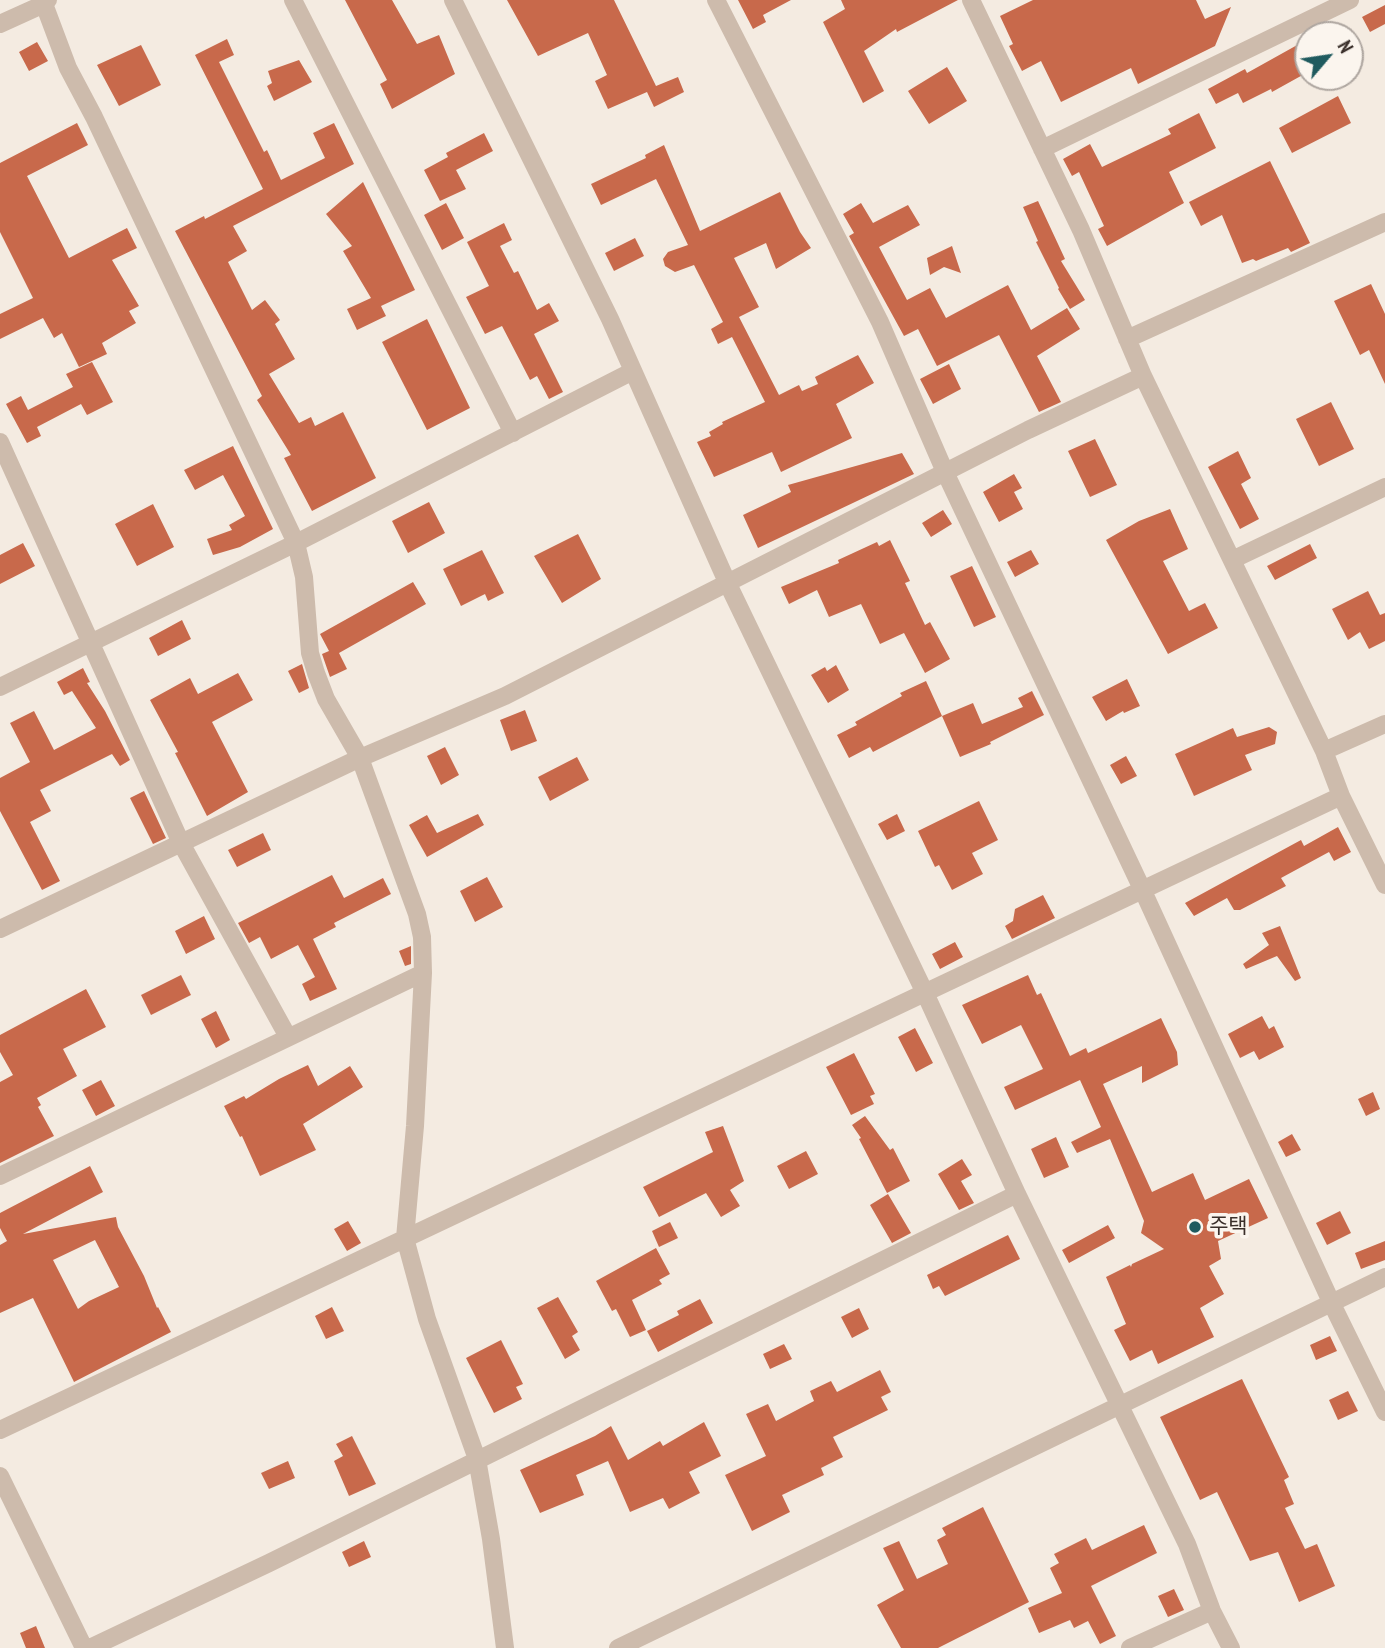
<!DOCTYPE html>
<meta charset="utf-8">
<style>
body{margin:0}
#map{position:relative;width:1385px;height:1648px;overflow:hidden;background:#f4ebe1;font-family:"PT Sans Narrow",sans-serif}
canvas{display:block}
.north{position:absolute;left:1294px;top:21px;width:70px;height:70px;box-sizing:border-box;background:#fbf5ee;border:2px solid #aea6a0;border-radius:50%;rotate:61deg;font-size:19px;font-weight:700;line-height:28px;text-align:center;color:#3b302b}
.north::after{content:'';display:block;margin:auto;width:24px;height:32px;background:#1f5a5e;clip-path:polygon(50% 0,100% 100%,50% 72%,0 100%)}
</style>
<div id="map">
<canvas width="1385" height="1648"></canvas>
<div class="north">N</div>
</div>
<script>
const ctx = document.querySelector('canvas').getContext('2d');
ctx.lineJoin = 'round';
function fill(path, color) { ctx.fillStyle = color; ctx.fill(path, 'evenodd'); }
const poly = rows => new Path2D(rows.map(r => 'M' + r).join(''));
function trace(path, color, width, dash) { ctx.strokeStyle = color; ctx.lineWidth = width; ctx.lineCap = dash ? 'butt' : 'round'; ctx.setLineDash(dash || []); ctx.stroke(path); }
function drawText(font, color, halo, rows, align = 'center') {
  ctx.font = font + ' "PT Sans Narrow","Noto Sans KR",sans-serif'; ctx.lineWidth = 7; ctx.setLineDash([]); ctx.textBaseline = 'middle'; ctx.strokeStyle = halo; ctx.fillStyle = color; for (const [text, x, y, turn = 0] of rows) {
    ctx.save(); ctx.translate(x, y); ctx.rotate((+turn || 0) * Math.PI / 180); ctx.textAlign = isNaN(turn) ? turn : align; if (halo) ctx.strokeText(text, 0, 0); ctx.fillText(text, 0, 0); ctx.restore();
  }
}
fill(poly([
 [345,0,392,0,417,44,439,35,455,74,392,109,380,84,387,80],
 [507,0,614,0,656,86,678,77,684,92,654,107,647,92,608,109,595,81,607,75,588,33,538,56],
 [738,0,791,0,763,15,766,22,753,29],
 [841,0,958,0,897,32,896,29,864,51,884,91,863,103,823,22,845,9],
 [1033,0,1196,0,1205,19,1231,7,1215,46,1138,84,1131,68,1061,102,1041,61,1022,71,1009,46,1013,44,1000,16],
 [1385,5,1385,24,1370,32,1362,17],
 [227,39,234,55,219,62,264,152,267,150,281,180,325,158,313,133,334,123,354,164,233,226,247,251,228,262,252,310,265,300,280,320,275,324,295,359,269,374,299,423,311,417,315,426,343,412,376,478,312,511,284,458,291,455,257,400,262,396,175,231,204,216,205,219,263,189,195,55],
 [1308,39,1308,72,1272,92,1271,89,1243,103,1238,93,1216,104,1208,89,1245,69,1247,73],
 [37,42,48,61,29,71,19,52],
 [141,45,161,85,119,106,97,65],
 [299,60,312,82,274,101,267,86,272,83,268,71],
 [947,67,967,101,929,124,908,91],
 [1338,96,1351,123,1292,153,1279,128],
 [1199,113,1216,148,1169,172,1184,203,1107,246,1098,229,1104,226,1079,172,1072,176,1063,159,1090,144,1102,167,1171,134,1168,129],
 [77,123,88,145,27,176,69,258,127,228,137,248,112,260,139,306,129,311,136,323,102,343,107,354,79,367,62,333,54,338,43,318,0,339,0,314,33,298,0,232,0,163],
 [484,133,493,151,456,170,466,189,440,201,424,170,448,157,446,153],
 [664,145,700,231,780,192,800,232,811,248,776,269,766,243,734,258,759,307,739,317,779,395,799,385,802,391,818,384,815,377,858,355,874,383,836,404,852,438,781,472,772,452,714,477,697,442,711,436,709,432,723,424,722,422,765,402,732,337,718,344,711,329,723,322,694,265,675,272,665,266,663,259,668,252,688,245,656,179,601,205,591,184,646,158,645,155],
 [1270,161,1310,243,1291,252,1288,248,1256,261,1253,259,1242,263,1222,215,1201,226,1189,202],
 [363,182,415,290,381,306,386,316,357,330,347,309,371,298,343,251,352,246,326,214],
 [1038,201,1065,259,1061,261,1085,300,1070,309,1058,289,1059,288,1036,242,1038,241,1023,207],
 [446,203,464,238,442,250,424,215],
 [861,203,873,223,908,205,920,225,879,247,907,300,930,288,946,318,1008,285,1031,330,1067,308,1080,329,1037,356,1061,402,1039,412,999,335,937,366,918,329,904,336,849,236,854,233,843,214],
 [504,223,512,240,500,246,514,273,518,271,537,310,549,303,559,321,534,334,563,392,549,399,537,376,530,380,502,326,485,334,466,297,489,286,467,242],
 [635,238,644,256,614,271,605,253],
 [952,246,961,273,944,267,930,275,927,258],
 [1371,284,1385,314,1385,384,1369,350,1360,355,1334,301],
 [427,319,470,408,427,430,382,342],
 [92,362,113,402,87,415,81,404,37,427,41,436,27,443,6,404,21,396,28,410,73,387,66,374],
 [949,364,961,389,933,404,920,379],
 [1331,402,1354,449,1319,466,1296,419],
 [1095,439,1117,485,1090,497,1068,451],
 [233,446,273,529,240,547,213,555,207,539,232,530,229,525,245,516,223,475,195,490,184,470],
 [1238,451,1251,478,1241,484,1259,519,1240,529,1208,467],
 [902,453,914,474,758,548,743,515,791,492,788,485],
 [1014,474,1022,488,1014,492,1023,509,999,522,983,492],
 [429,502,445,533,408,553,392,521],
 [153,504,174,547,137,566,115,524],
 [1170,509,1188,549,1163,561,1189,611,1205,603,1218,628,1168,654,1106,540,1139,521],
 [943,510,952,524,931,537,922,523],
 [578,534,601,579,562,603,534,556],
 [890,540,910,581,905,583,925,625,930,622,950,659,925,673,904,633,880,644,861,604,829,617,817,590,789,604,781,587,839,563,838,560,877,542,879,546],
 [23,543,35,566,0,584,0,555],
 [1310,544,1317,558,1275,580,1267,566],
 [482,550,504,593,488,601,485,594,461,606,443,569],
 [1031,550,1039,564,1015,577,1007,562],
 [972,566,996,617,974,627,950,576],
 [413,582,426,604,339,653,347,669,330,677,322,654,329,651,320,634],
 [1368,591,1380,615,1385,613,1385,641,1369,649,1360,632,1348,640,1332,609],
 [182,620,191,639,158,656,149,638],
 [302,664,309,688,299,693,288,671],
 [836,665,849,690,828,703,811,675,825,667,827,671],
 [83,668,90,682,87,683,105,711,130,760,120,766,112,754,40,790,51,811,30,822,60,881,42,890,0,811,0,778,30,762,10,723,34,711,54,750,96,728,72,691,64,695,57,682],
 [238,673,253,700,212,722,248,792,207,816,175,753,178,752,150,700,190,678,198,694],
 [1127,679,1140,706,1124,713,1123,711,1106,721,1092,697],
 [926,681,942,716,873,752,870,747,849,758,837,735,857,725,855,722,902,696,900,693],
 [1032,691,1044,715,990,742,991,744,960,757,942,716,973,703,982,724,1023,707,1018,698],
 [525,710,537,741,511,751,500,720],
 [1269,727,1277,732,1275,744,1245,755,1252,770,1194,796,1175,754,1233,728,1237,737],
 [445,747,459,775,441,785,427,756],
 [1126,756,1137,776,1121,784,1110,765],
 [577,757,589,780,550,801,538,777],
 [144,791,166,838,153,844,130,798],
 [979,801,998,840,972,853,983,874,952,890,939,865,935,867,918,831],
 [478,814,484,825,427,857,409,825,427,815,437,833],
 [897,814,905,831,887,840,878,824],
 [1338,827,1351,852,1334,861,1329,852,1281,878,1286,886,1240,910,1234,910,1227,898,1194,916,1185,903,1301,840,1304,846],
 [263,833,271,850,237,867,228,850],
 [332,875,344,898,383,878,391,894,334,923,336,927,313,939,337,989,310,1001,302,984,315,977,298,945,271,959,260,937,249,943,238,923],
 [487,877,503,907,475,922,460,891],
 [1043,895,1055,918,1012,939,1005,926,1013,921,1015,909],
 [204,916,215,939,186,954,175,931],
 [1280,926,1301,978,1295,981,1277,956,1246,969,1243,964,1269,945,1262,933],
 [955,942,963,957,940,969,932,954],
 [411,946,411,964,405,966,399,951],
 [181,975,191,995,151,1015,141,995],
 [1028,975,1037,995,1041,993,1070,1056,1086,1048,1088,1053,1161,1018,1177,1052,1178,1065,1142,1083,1142,1066,1103,1084,1152,1192,1193,1173,1205,1200,1249,1179,1268,1218,1218,1241,1221,1259,1209,1266,1224,1294,1200,1308,1214,1337,1158,1364,1152,1350,1130,1361,1114,1330,1126,1324,1106,1277,1130,1265,1131,1267,1132,1264,1164,1249,1141,1233,1144,1221,1110,1139,1077,1153,1071,1142,1101,1127,1080,1080,1015,1110,1004,1087,1043,1069,1021,1025,982,1044,962,1005],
 [86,989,106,1027,63,1049,77,1076,37,1098,41,1105,38,1107,54,1136,0,1163,0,1082,13,1075,0,1052,0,1035],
 [216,1011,230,1040,216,1048,201,1019],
 [1262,1016,1269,1029,1274,1026,1284,1047,1259,1060,1254,1051,1240,1058,1228,1034],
 [915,1028,933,1063,916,1072,898,1037],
 [854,1053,875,1094,870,1096,874,1104,851,1115,826,1067],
 [308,1065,318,1086,350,1066,363,1087,303,1124,316,1150,260,1176,242,1136,240,1137,224,1106,244,1096,246,1099,279,1079],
 [101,1080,115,1106,96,1116,82,1090],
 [1373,1092,1380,1109,1366,1116,1358,1099],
 [865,1116,890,1150,893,1148,910,1181,887,1193,859,1139,861,1138,852,1125],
 [723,1126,744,1181,730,1190,740,1206,721,1217,706,1193,659,1217,643,1187,713,1152,705,1132],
 [1292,1134,1301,1150,1286,1157,1278,1142],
 [1056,1137,1069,1167,1044,1178,1031,1149],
 [806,1151,818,1174,789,1189,777,1166],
 [962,1159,972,1175,961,1181,974,1203,959,1210,938,1174],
 [90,1166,103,1192,23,1234,116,1217,118,1227,144,1276,157,1308,158,1307,171,1332,74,1382,33,1298,0,1313,0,1245,7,1241,0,1228,0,1213],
 [95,1240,119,1287,89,1301,78,1309,53,1260],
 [888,1194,911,1233,892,1243,870,1205],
 [1340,1211,1351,1233,1327,1245,1316,1223],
 [348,1221,361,1243,347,1251,334,1229],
 [670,1222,678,1238,659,1247,652,1231],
 [1108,1225,1115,1238,1069,1263,1062,1250],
 [1008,1235,1020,1259,945,1296,939,1286,933,1289,927,1275],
 [1385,1241,1385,1260,1361,1269,1355,1253],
 [656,1248,670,1274,659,1280,662,1284,632,1300,646,1330,630,1337,616,1309,612,1311,596,1281],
 [558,1297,578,1332,572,1336,580,1350,565,1359,537,1308],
 [700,1299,713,1323,658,1352,647,1331,679,1315,677,1311],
 [332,1307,344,1331,326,1339,315,1316],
 [859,1308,869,1329,852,1338,841,1317],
 [1330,1336,1337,1351,1316,1360,1310,1345],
 [501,1340,523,1384,516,1387,522,1399,494,1413,466,1358],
 [784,1344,792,1359,770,1369,763,1354],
 [880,1370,891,1392,881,1397,888,1410,833,1437,843,1457,821,1468,824,1475,782,1495,790,1512,752,1531,725,1475,766,1456,746,1414,768,1404,776,1421,814,1401,810,1391,831,1381,837,1392],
 [1242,1379,1289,1477,1284,1480,1294,1504,1285,1508,1305,1549,1317,1544,1335,1586,1299,1602,1278,1552,1250,1561,1217,1492,1200,1500,1160,1417],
 [1348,1391,1358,1411,1338,1420,1329,1400],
 [704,1422,721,1456,689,1472,700,1493,669,1509,663,1498,630,1512,608,1461,576,1475,584,1495,540,1513,520,1470,595,1436,611,1426,628,1460,660,1441,663,1446],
 [352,1436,376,1484,349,1496,334,1461,343,1456,336,1444],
 [288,1461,295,1478,269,1489,261,1473],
 [983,1507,1029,1602,938,1648,901,1648,877,1605,904,1590,883,1548,899,1541,917,1579,948,1564,937,1540,946,1535,942,1528],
 [1144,1525,1157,1553,1091,1586,1116,1636,1100,1644,1088,1621,1074,1628,1070,1620,1039,1633,1028,1608,1062,1593,1050,1568,1059,1563,1054,1554,1086,1538,1092,1550],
 [364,1541,371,1557,349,1567,342,1552],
 [1174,1589,1184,1610,1168,1617,1158,1596],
 [36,1626,45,1648,26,1648,20,1633]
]), '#c8694b');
trace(poly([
 [48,0,44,4,68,68,94,117,296,543,304,577,310,653,316,673,326,699,360,758,417,914,422,937,423,973,415,1126,405,1238,427,1319,477,1459,491,1539,505,1648],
 [293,0,513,433],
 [453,0,610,319,727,582,925,993,1017,1194,1187,1544,1212,1611,1231,1648],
 [716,0,880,322,945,472,1143,891,1332,1304,1385,1412],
 [971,0,1081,230,1143,376,1324,751,1341,796,1385,885],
 [0,24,44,4,42,0],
 [1042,149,1350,0],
 [1127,339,1385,222],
 [0,442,181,843,288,1037],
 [1232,560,1385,487],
 [0,687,296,543,633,371],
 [1324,751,1385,724],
 [0,929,360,758,505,696,1028,430,1143,376],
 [0,1176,423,973],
 [0,1430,1341,796],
 [0,1476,84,1648],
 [90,1648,269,1563,1017,1194],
 [618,1648,1385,1277],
 [1130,1648,1212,1611]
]), '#cdbbac', 18);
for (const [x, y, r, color] of [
 [1195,1227,7,"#1f5a5e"]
]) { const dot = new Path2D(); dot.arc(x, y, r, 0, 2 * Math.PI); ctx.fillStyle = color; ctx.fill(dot); trace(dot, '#fbf5ee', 2.5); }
drawText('21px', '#3b302b', '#fbf5ee', [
 ["주택",1209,1227]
], 'left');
</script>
